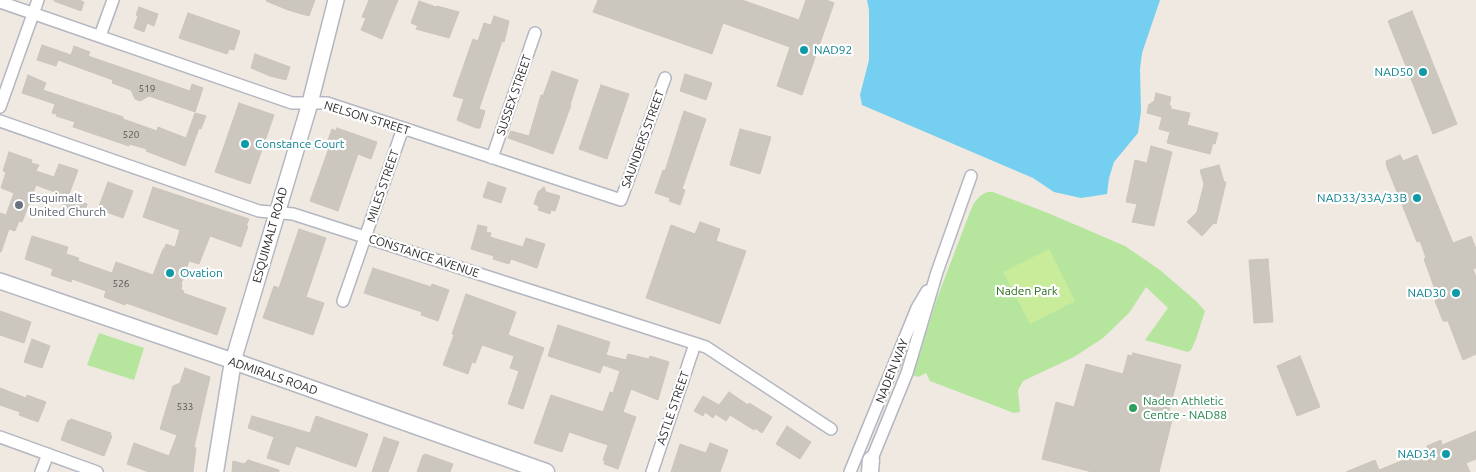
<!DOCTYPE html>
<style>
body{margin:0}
canvas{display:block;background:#efe9e1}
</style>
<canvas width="1476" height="472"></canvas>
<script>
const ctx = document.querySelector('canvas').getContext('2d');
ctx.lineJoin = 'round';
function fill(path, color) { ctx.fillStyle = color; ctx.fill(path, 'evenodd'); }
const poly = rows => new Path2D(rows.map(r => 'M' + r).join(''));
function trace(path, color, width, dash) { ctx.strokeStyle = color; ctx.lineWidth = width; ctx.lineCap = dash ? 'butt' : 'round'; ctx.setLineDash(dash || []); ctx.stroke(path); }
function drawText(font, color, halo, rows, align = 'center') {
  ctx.font = font + ' Ubuntu,sans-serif'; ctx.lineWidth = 4.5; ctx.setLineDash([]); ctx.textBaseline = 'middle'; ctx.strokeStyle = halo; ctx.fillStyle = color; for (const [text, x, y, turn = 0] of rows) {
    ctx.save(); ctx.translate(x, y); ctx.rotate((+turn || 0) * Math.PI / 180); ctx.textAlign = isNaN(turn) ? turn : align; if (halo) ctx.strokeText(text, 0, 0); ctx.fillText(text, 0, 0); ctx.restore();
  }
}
fill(poly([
 [987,192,993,192,1048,213,1125,246,1160,270,1196,301,1205,311,1196,339,1191,350,1188,352,1145,340,1168,308,1146,287,1129,313,1103,338,1074,357,1023,381,1018,390,1020,412,1014,413,930,381,926,373,918,377,913,375,936,301,970,212,974,203,980,196],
 [99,333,144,348,134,380,87,365]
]), '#b6e59e');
fill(poly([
 [1049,249,1075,301,1030,324,1003,272]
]), '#c9ec9a');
fill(poly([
 [867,0,1160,0,1142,53,1140,69,1141,111,1138,133,1114,162,1109,178,1107,194,1081,198,1054,192,1033,178,862,105,860,95,869,60,869,10]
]), '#75cff0');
const building = poly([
 [54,0,79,0,84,2,81,11,54,1,54,0],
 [267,0,315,0,309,16,288,10,266,1,267,0],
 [369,0,398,0,382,39,361,30,366,18,362,17,369,0],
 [598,0,742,0,799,20,806,0,826,0,834,3,802,95,777,86,790,47,723,23,712,54,593,12,598,0],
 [419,1,436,7,437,6,459,12,449,38,416,29,418,26,411,23,419,1],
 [139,7,158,14,154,26,147,23,144,32,134,28,138,16,136,15,139,7],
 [1412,11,1457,124,1433,134,1388,21,1412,11],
 [188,13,240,31,234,50,229,49,227,54,179,38,188,13],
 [494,16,509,21,507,30,504,42,502,41,479,109,485,111,480,128,476,128,457,120,464,99,453,96,473,39,478,41,484,23,491,25,494,16],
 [42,45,71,55,74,46,90,52,88,56,190,91,192,84,203,88,195,112,149,96,140,101,135,99,131,90,112,83,113,80,58,60,56,66,37,60,42,45],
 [255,54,290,67,286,80,270,76,251,68,255,54],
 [552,71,578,80,570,105,571,105,553,154,508,138,511,131,529,136,541,95,543,96,552,71],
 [685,74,712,83,706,100,680,91,685,74],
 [28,75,46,83,43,90,123,117,123,119,157,131,158,127,186,138,195,113,206,116,201,129,199,128,185,166,146,151,147,149,129,144,129,146,73,127,75,122,56,116,57,114,52,113,55,104,22,93,28,75],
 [601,85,629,94,607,159,579,149,601,85],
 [1156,93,1171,97,1169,106,1171,106,1171,109,1190,113,1187,125,1218,133,1215,144,1213,143,1210,154,1167,143,1170,132,1159,129,1162,117,1147,113,1149,104,1151,104,1152,102,1154,102,1156,93],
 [239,103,274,115,250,184,215,172,239,103],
 [684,111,706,119,682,189,685,190,680,205,669,201,670,198,655,193,663,170,665,171,684,111],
 [337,128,377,142,371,159,358,154,338,211,310,201,330,145,327,143,332,129,336,131,337,128],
 [740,129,771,137,760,174,730,165,740,129],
 [1151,146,1172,152,1154,226,1132,222,1137,204,1126,202,1135,160,1147,163,1151,146],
 [9,152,32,160,31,163,39,165,36,171,54,177,59,164,78,170,68,197,36,185,22,222,19,221,15,231,9,229,1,252,0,252,0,213,6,215,14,193,1,188,6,172,3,171,9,152],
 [1400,155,1403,161,1417,155,1453,243,1471,236,1476,249,1476,268,1473,269,1476,277,1476,354,1463,360,1448,321,1443,321,1435,301,1438,298,1424,259,1426,258,1420,241,1417,242,1387,167,1386,161,1400,155],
 [1219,165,1224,182,1226,182,1216,224,1214,223,1202,236,1187,222,1197,212,1204,184,1200,170,1219,165],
 [108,182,133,191,123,218,98,209,108,182],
 [488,182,506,188,501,203,483,197,488,182],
 [153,187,249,219,246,226,248,226,241,247,210,236,199,264,189,261,181,284,182,285,181,290,184,291,183,293,226,308,217,335,126,303,125,305,104,297,106,291,72,279,71,282,51,275,53,269,25,259,32,236,68,247,66,254,79,258,78,261,112,273,116,262,153,275,163,249,164,249,166,244,175,247,180,230,143,217,153,187],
 [544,187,546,192,560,196,555,211,551,210,550,214,538,210,539,206,534,204,538,192,544,187],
 [65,196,87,204,83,217,61,209,65,196],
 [700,222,720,229,716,241,746,251,720,324,646,298,671,225,695,234,700,222],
 [478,225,487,227,486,232,491,233,490,237,523,247,526,238,545,244,537,268,511,259,509,264,493,259,494,256,471,249,478,225],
 [299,229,326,238,306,297,324,303,313,335,263,318,274,286,279,288,299,229],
 [1268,259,1273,322,1254,323,1249,260,1268,259],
 [373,268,431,287,432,284,449,290,438,321,421,315,422,312,364,293,373,268],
 [466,294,516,312,508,335,544,348,523,409,508,404,519,371,510,368,514,356,482,345,475,363,472,362,468,374,443,365,454,335,452,334,466,294],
 [0,311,31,322,24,343,0,335,0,311],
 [558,325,610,342,606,355,626,360,628,354,649,359,650,356,669,362,658,400,631,389,623,412,636,417,618,469,604,464,605,461,603,460,608,445,569,432,562,452,534,443,551,395,603,412,610,392,613,393,620,371,603,365,600,373,548,356,558,325],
 [32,339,50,346,42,368,24,362,32,339],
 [1133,353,1181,365,1167,419,1172,420,1159,472,1092,472,1042,459,1056,402,1074,407,1086,364,1123,374,1128,355,1132,356,1133,353],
 [1300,356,1320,407,1297,416,1277,366,1300,356],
 [185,368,210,377,194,447,196,448,193,472,149,472,127,464,134,443,169,456,177,435,160,429,173,386,180,383,185,368],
 [0,388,26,398,27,395,46,402,38,422,19,415,20,412,0,405,0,388],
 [729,392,748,405,749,403,772,417,762,433,755,428,754,430,730,415,726,421,715,414,713,418,705,412,703,416,694,411,703,396,719,405,729,392],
 [252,416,310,433,316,416,368,434,356,467,296,446,289,465,267,458,274,437,248,428,252,416],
 [71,419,111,433,110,435,112,436,104,456,61,440,68,420,70,421,71,419],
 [787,426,811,442,800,459,776,444,787,426],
 [1476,431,1476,459,1466,463,1470,472,1346,472,1375,460,1379,470,1428,450,1427,446,1441,440,1442,445,1476,431],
 [384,437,399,442,388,472,372,472,384,437],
 [710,443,728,450,720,472,671,472,680,444,706,453,710,443],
 [425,454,453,464,450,472,417,472,423,455,425,456,425,454],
 [248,460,279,470,279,472,232,472,233,461,244,464,248,460]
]);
fill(building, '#cbc7bf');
trace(building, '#cbc5ba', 1);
const minor = poly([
 [0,2,292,103,327,103,621,200,665,78],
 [100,36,113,0],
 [0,107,38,0],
 [0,121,259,211,293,214,706,347,831,429],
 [492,158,535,33],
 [343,301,403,128],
 [0,437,97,472],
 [869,466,907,373,937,272,971,176],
 [41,472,48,454],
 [652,472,695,344],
 [850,472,917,308,927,291]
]);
const tertiary = poly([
 [0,281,233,361,310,103,336,0]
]);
const secondary = poly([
 [215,472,233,361,546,472],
 [870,472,871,460]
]);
trace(minor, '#b4b7c1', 14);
trace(tertiary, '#b4b7c1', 18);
trace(secondary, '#b4b7c1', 19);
trace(minor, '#fff', 11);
trace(tertiary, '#fff', 15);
trace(secondary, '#fff', 16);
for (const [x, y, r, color] of [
 [804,50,5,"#0f9aa8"],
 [1423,72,5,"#0f9aa8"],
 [245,144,5,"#0f9aa8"],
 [1417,198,5,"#0f9aa8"],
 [19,205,5,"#6b7280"],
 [170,273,5,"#0f9aa8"],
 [1456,293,5,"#0f9aa8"],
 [1133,408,5,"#2e9e5b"],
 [1446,454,5,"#0f9aa8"]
]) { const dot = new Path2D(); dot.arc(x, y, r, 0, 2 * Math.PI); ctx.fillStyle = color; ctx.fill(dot); trace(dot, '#fff', 2); }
drawText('10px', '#555452', null, [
 ["519",147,89],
 ["520",131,135],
 ["526",121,284],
 ["533",185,407]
]);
drawText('12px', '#0d838f', '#fff', [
 ["NAD92",814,50,"left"],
 ["NAD50",1413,72],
 ["Constance Court",255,144,"left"],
 ["NAD33/33A/33B",1407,198],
 ["Ovation",180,273,"left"],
 ["NAD30",1446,293],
 ["NAD34",1436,454]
], 'right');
drawText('12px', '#2e2e2e', '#fff', [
 ["SUSSEX STREET",514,95,-71],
 ["NELSON STREET",367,118,17],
 ["SAUNDERS STREET",643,139,-70],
 ["MILES STREET",383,186,-71],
 ["ESQUIMALT ROAD",270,235,-74],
 ["CONSTANCE AVENUE",424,256,18],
 ["NADEN WAY",892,371,-68],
 ["ADMIRALS ROAD",273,376,19],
 ["ASTLE STREET",673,408,-71]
]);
drawText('12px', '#5b616d', '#fff', [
 ["Esquimalt",29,198],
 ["United Church",29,212]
], 'left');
drawText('12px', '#2c6e1b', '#fff', [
 ["Naden Park",1027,291]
]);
drawText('12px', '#27864d', '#fff', [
 ["Naden Athletic",1143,401],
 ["Centre - NAD88",1143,415]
], 'left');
</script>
